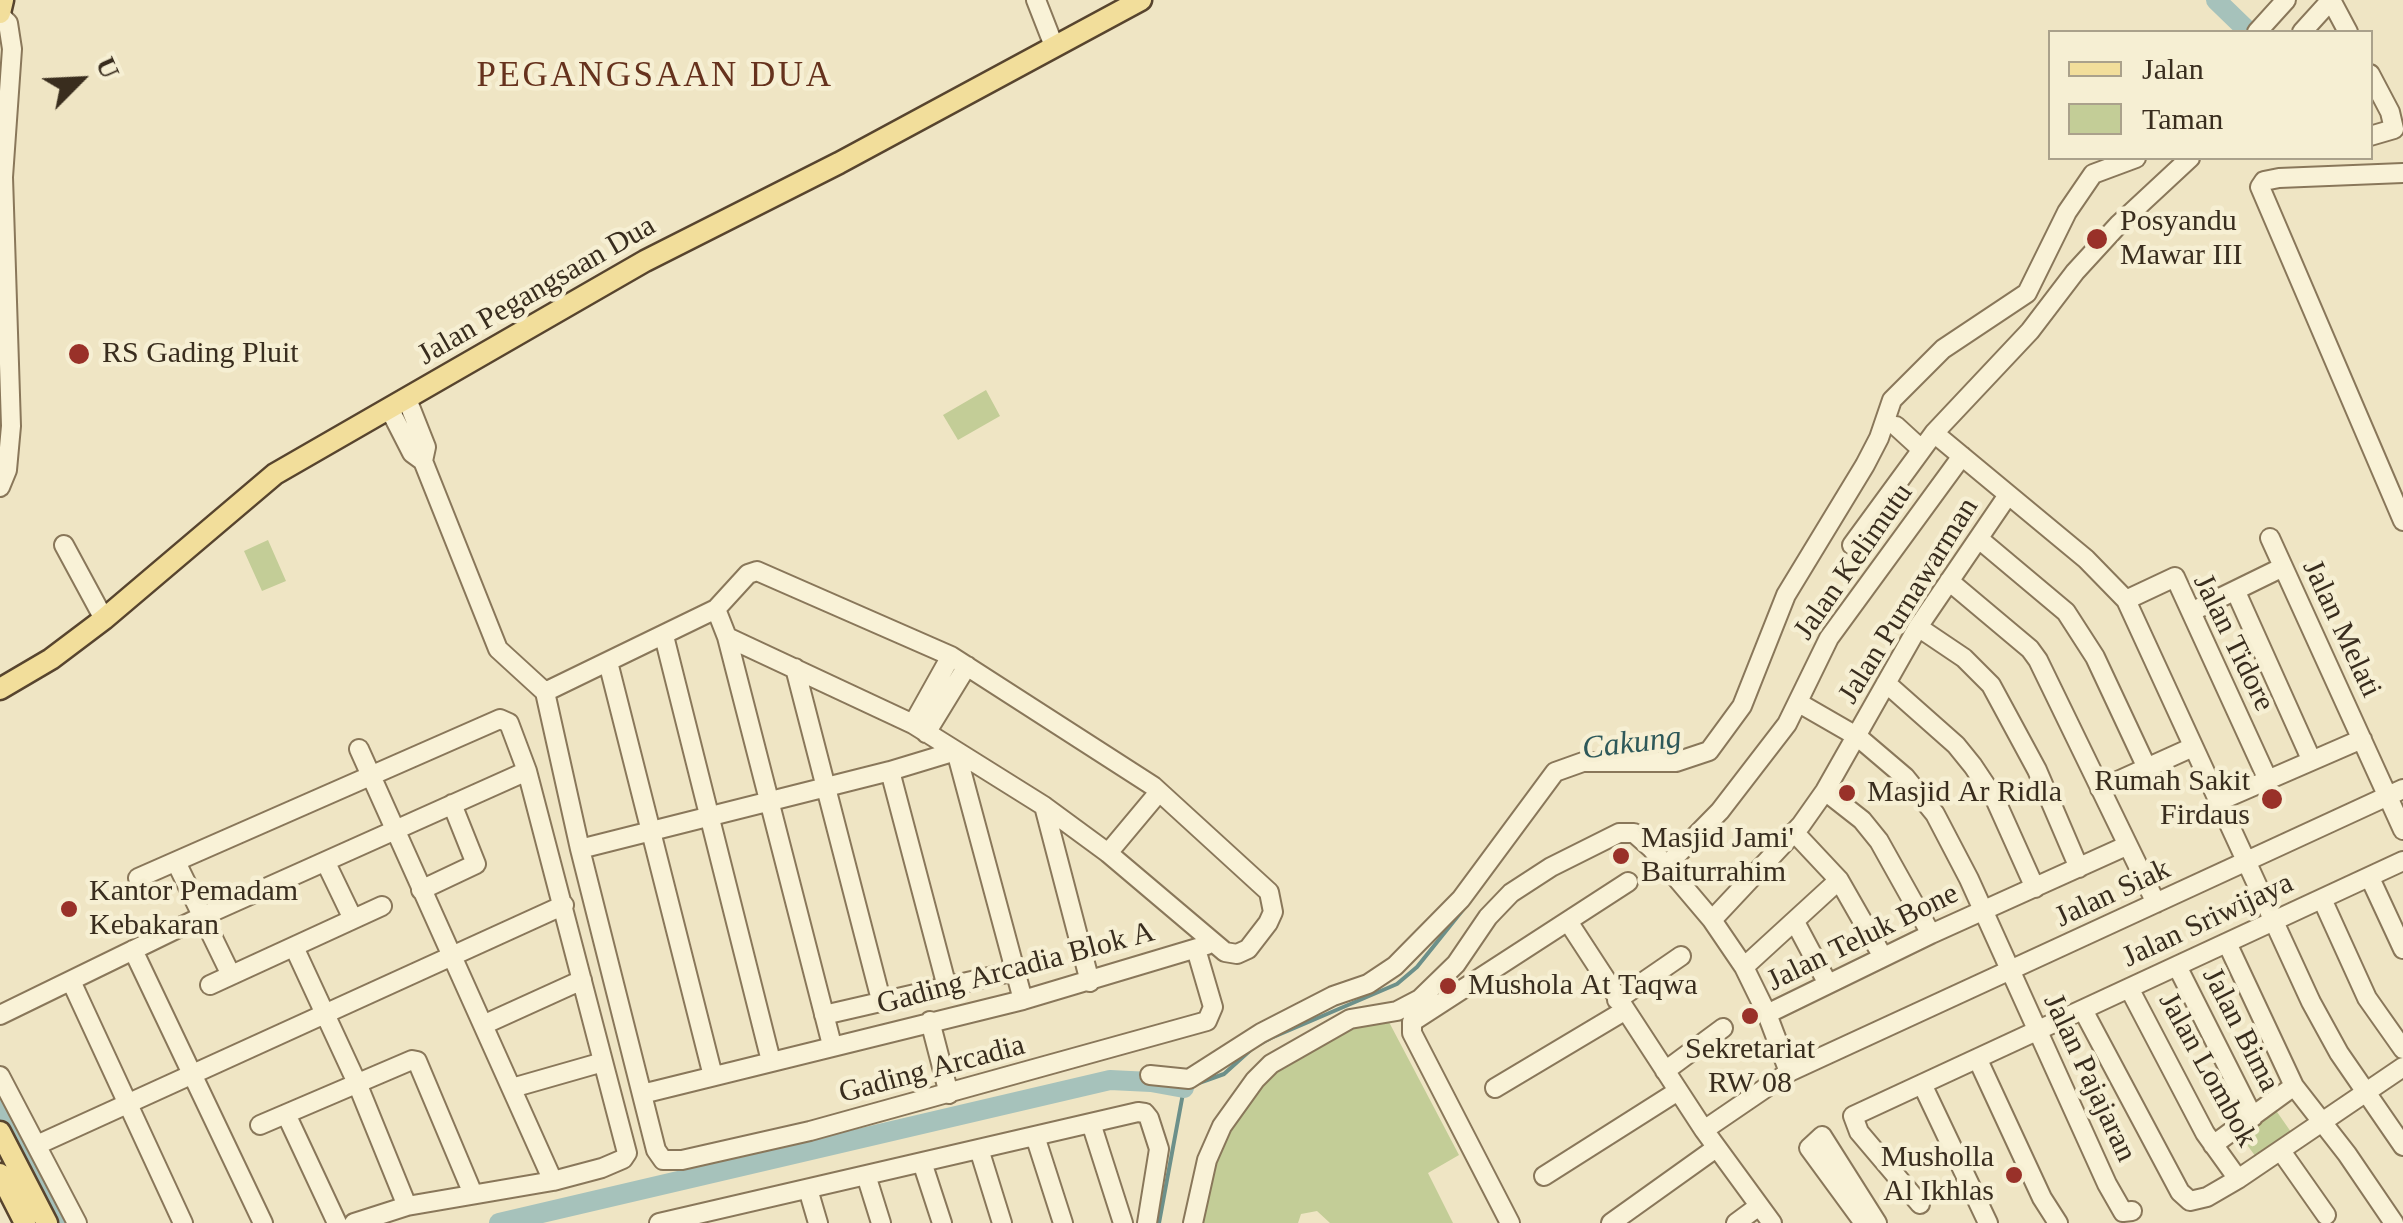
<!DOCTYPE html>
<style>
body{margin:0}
#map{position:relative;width:2403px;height:1223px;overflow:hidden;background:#efe5c4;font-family:"Times New Roman",serif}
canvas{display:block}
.legend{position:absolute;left:2048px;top:30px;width:325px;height:130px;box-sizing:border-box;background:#f6efd3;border:2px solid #aaa18b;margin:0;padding:12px 18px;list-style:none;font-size:30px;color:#392d1e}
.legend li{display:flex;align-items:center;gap:20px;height:50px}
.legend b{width:50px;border:2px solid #aaa18b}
.north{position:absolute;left:30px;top:30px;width:100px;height:100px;-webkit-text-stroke:8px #f6efd3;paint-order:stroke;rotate:66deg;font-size:28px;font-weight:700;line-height:40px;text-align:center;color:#392d1e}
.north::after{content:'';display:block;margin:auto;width:35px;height:45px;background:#392d1e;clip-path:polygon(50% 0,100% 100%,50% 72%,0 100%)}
</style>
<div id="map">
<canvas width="2403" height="1223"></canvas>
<ul class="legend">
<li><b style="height:12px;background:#f2de9b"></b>Jalan</li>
<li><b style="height:28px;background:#c3cd97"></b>Taman</li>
</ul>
<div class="north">U</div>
</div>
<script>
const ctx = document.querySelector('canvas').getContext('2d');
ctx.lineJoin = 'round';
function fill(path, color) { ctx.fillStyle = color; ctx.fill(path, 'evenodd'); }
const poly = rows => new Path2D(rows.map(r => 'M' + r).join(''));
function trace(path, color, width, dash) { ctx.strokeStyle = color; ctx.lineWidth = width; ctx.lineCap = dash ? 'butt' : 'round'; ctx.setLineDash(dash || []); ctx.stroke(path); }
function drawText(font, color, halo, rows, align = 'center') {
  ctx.font = font + ' "Times New Roman",serif'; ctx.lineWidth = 9; ctx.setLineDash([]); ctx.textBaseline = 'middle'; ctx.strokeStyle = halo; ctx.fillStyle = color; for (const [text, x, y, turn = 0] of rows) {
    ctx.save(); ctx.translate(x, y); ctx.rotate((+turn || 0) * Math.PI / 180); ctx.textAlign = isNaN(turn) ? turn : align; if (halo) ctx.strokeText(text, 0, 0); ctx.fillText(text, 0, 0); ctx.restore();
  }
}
fill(poly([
 [986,390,1000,416,958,440,943,415],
 [268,540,286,581,262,591,244,551],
 [1380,1005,1459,1155,1428,1173,1453,1223,1330,1223,1317,1211,1301,1214,1298,1223,1190,1223,1251,1077,1346,1017],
 [2275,1109,2291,1132,2256,1157,2239,1134]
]), '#c3cd97');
trace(poly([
 [1196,1084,1224,1074,1254,1047,1271,1038,1397,984,1417,967,1466,906],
 [1159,1223,1184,1088,1187,1087]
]), '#6c908a', 4);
trace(poly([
 [2216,0,2249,32],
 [0,1105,66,1223],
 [499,1223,1110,1080,1151,1082,1184,1088]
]), '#a6c2bb', 20);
const minor = poly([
 [1036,0,1054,46],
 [2331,0,2348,32],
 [0,15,8,23,12,49,3,177,11,426,7,470,0,487],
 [2257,32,2286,0],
 [2302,32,2331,0],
 [2370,74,2390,112,2394,129,2370,136],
 [2403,173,2279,178,2264,181,2260,187,2403,521],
 [407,399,426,447,423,461],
 [389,408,412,453,423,461,498,649,545,692],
 [1896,426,1920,448],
 [1934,433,2086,559,2126,600,2311,1002,2339,1053,2403,1146],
 [2270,538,2403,830],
 [1979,539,2066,612,2095,657,2147,768],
 [64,545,104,619],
 [1852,545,1934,433,2030,331,2075,272,2119,224,2190,158],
 [1949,581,2030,649,2038,660,2156,903],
 [2236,592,2311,759],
 [2126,600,2175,577,2268,780],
 [716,609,727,637,832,1045],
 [2191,612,2281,568],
 [1918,627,1964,658,1991,685,2037,770,2079,868],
 [664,636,771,1061],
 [608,662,713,1076],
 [795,668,881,1000],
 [1886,683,1956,745,1973,766,1995,799,2035,888],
 [545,692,716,609,748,574,757,571,951,656,1153,786,1269,892,1273,912,1268,923,1248,949,1237,954,1225,952,1108,853,1044,806,913,724,727,637],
 [545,692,580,849,656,1150,663,1160,682,1160,810,1131,1207,1021,1213,1007,1196,949],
 [1799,703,1858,737,1905,777,1935,814,1969,879,2107,1184,2123,1212,2132,1211],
 [913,724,951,656],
 [926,733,967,666],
 [359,749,553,1181],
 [890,771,947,987],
 [2100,789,2193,747],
 [1825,791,1862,820,1879,841,1931,934],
 [2217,802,2362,739],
 [1044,806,1090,982],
 [1794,832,1839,880,1883,957],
 [580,849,890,771,956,751,1023,1000],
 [1108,853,1159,792],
 [176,862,231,975],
 [326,863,353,919],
 [1666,866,1720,811,1787,724,1829,638,1962,456],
 [138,878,500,719,509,723,527,771,627,1153,623,1159,602,1168,553,1181,407,1206,354,1223],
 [2370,878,2403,949],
 [421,890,476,864,452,804],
 [2322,899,2367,998,2403,1049],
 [1712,920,1801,825,1825,791,1918,627,2008,495],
 [1795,922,1828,984],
 [1569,923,1704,1130,1772,1223],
 [2227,943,2294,1086,2347,1154,2394,1223],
 [294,947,357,1083,407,1206],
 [133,950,263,1223],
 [2177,966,2253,1117],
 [1744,967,1839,880],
 [71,981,183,1223],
 [210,985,382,906],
 [2129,988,2205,1133,2238,1179],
 [1617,1000,1681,956],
 [2083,1010,2180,1192,2190,1201,2207,1197,2238,1179,2403,1067],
 [1767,1014,1931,934,2126,846],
 [0,1015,201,917,527,771],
 [824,1015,1015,971],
 [930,1021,949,1094],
 [483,1025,582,980],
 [1978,1060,2042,1198,2058,1223],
 [1665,1071,1723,1028],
 [1150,1075,1189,1079,1261,1033,1333,996,1368,984,1395,966,1461,899,1555,772,1583,762,1676,762,1709,751,1742,706,1786,595,1865,465,1879,438,1892,400,1943,349,2027,293,2067,212,2093,174,2136,158],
 [0,1076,77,1223],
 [1922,1084,1988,1223],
 [512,1088,603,1062],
 [1495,1088,1624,1011],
 [642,1094,1023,1000,1207,945],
 [286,1114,337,1223],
 [1091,1123,1123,1223],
 [260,1125,412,1060,417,1061,473,1194],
 [1704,1130,1789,1072,2403,789],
 [1035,1136,1063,1223],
 [37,1145,564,905],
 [2213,1145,2294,1086],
 [979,1149,1002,1223],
 [2281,1151,2326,1215],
 [922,1162,942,1223],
 [866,1175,881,1223],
 [1544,1176,1678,1091],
 [808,1189,818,1223],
 [1920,1204,1859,1132,1853,1116,2403,861],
 [659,1223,1138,1112,1145,1113,1149,1118,1159,1149,1147,1223],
 [1193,1223,1207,1160,1222,1126,1255,1080,1271,1064,1350,1019,1397,1011,1420,999,1456,964,1488,917,1511,893,1551,867,1619,833,1634,833,1651,848,1712,920,1744,967,1767,1014,1789,1072],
 [1510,1223,1412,1033,1412,1022,1628,882],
 [1611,1223,1716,1148],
 [1736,1223,1759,1206],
 [1864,1223,1809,1148,1822,1136,1877,1223]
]);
const major = poly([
 [0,13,3,0],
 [0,689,51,659,104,619,275,474,645,261,839,163,1141,0],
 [0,1132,47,1223],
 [0,1174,25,1223]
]);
trace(minor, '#89775a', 22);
trace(major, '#57442e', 25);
trace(minor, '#f9f2d7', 18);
trace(major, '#f2de9b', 20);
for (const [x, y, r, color] of [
 [2097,239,12,"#993129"],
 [79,354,12,"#993129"],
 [1847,793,10,"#993129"],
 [2272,799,12,"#993129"],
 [1621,856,10,"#993129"],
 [69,909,10,"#993129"],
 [1448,986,10,"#993129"],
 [1750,1016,10,"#993129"],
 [2014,1175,10,"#993129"]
]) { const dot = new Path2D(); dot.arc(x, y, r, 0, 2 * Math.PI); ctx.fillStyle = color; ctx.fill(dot); trace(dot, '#f6efd3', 4); }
drawText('30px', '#392d1e', '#f6efd3', [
 ["Posyandu",2120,222],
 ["Mawar III",2120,256],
 ["RS Gading Pluit",102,354],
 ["Rumah Sakit",2250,782,"right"],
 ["Firdaus",2250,816,"right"],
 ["Masjid Ar Ridla",1867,793],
 ["Masjid Jami'",1641,839],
 ["Baiturrahim",1641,873],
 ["Kantor Pemadam",89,892],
 ["Kebakaran",89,926],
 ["Mushola At Taqwa",1468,986],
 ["Sekretariat",1750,1050,"center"],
 ["RW 08",1750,1084,"center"],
 ["Musholla",1994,1158,"right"],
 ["Al Ikhlas",1994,1192,"right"]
], 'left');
drawText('30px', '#392d1e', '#f6efd3', [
 ["Jalan Pegangsaan Dua",537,291,-30],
 ["Jalan Kelimutu",1854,562,-55],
 ["Jalan Purnawarman",1909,601,-58],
 ["Jalan Melati",2341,629,65],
 ["Jalan Tidore",2233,643,64],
 ["Jalan Siak",2113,894,-25],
 ["Jalan Sriwijaya",2208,921,-25],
 ["Jalan Teluk Bone",1863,938,-26],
 ["Gading Arcadia Blok A",1016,969,-15],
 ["Jalan Bima",2240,1030,63],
 ["Gading Arcadia",932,1070,-15],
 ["Jalan Lombok",2207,1070,61],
 ["Jalan Pajajaran",2089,1078,65]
]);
drawText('italic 32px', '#2d5859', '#f6efd3', [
 ["Cakung",1632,744,-7]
]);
ctx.letterSpacing = '2.5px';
drawText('35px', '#66321d', '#f6efd3', [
 ["PEGANGSAAN DUA",655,77]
]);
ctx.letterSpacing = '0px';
</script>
